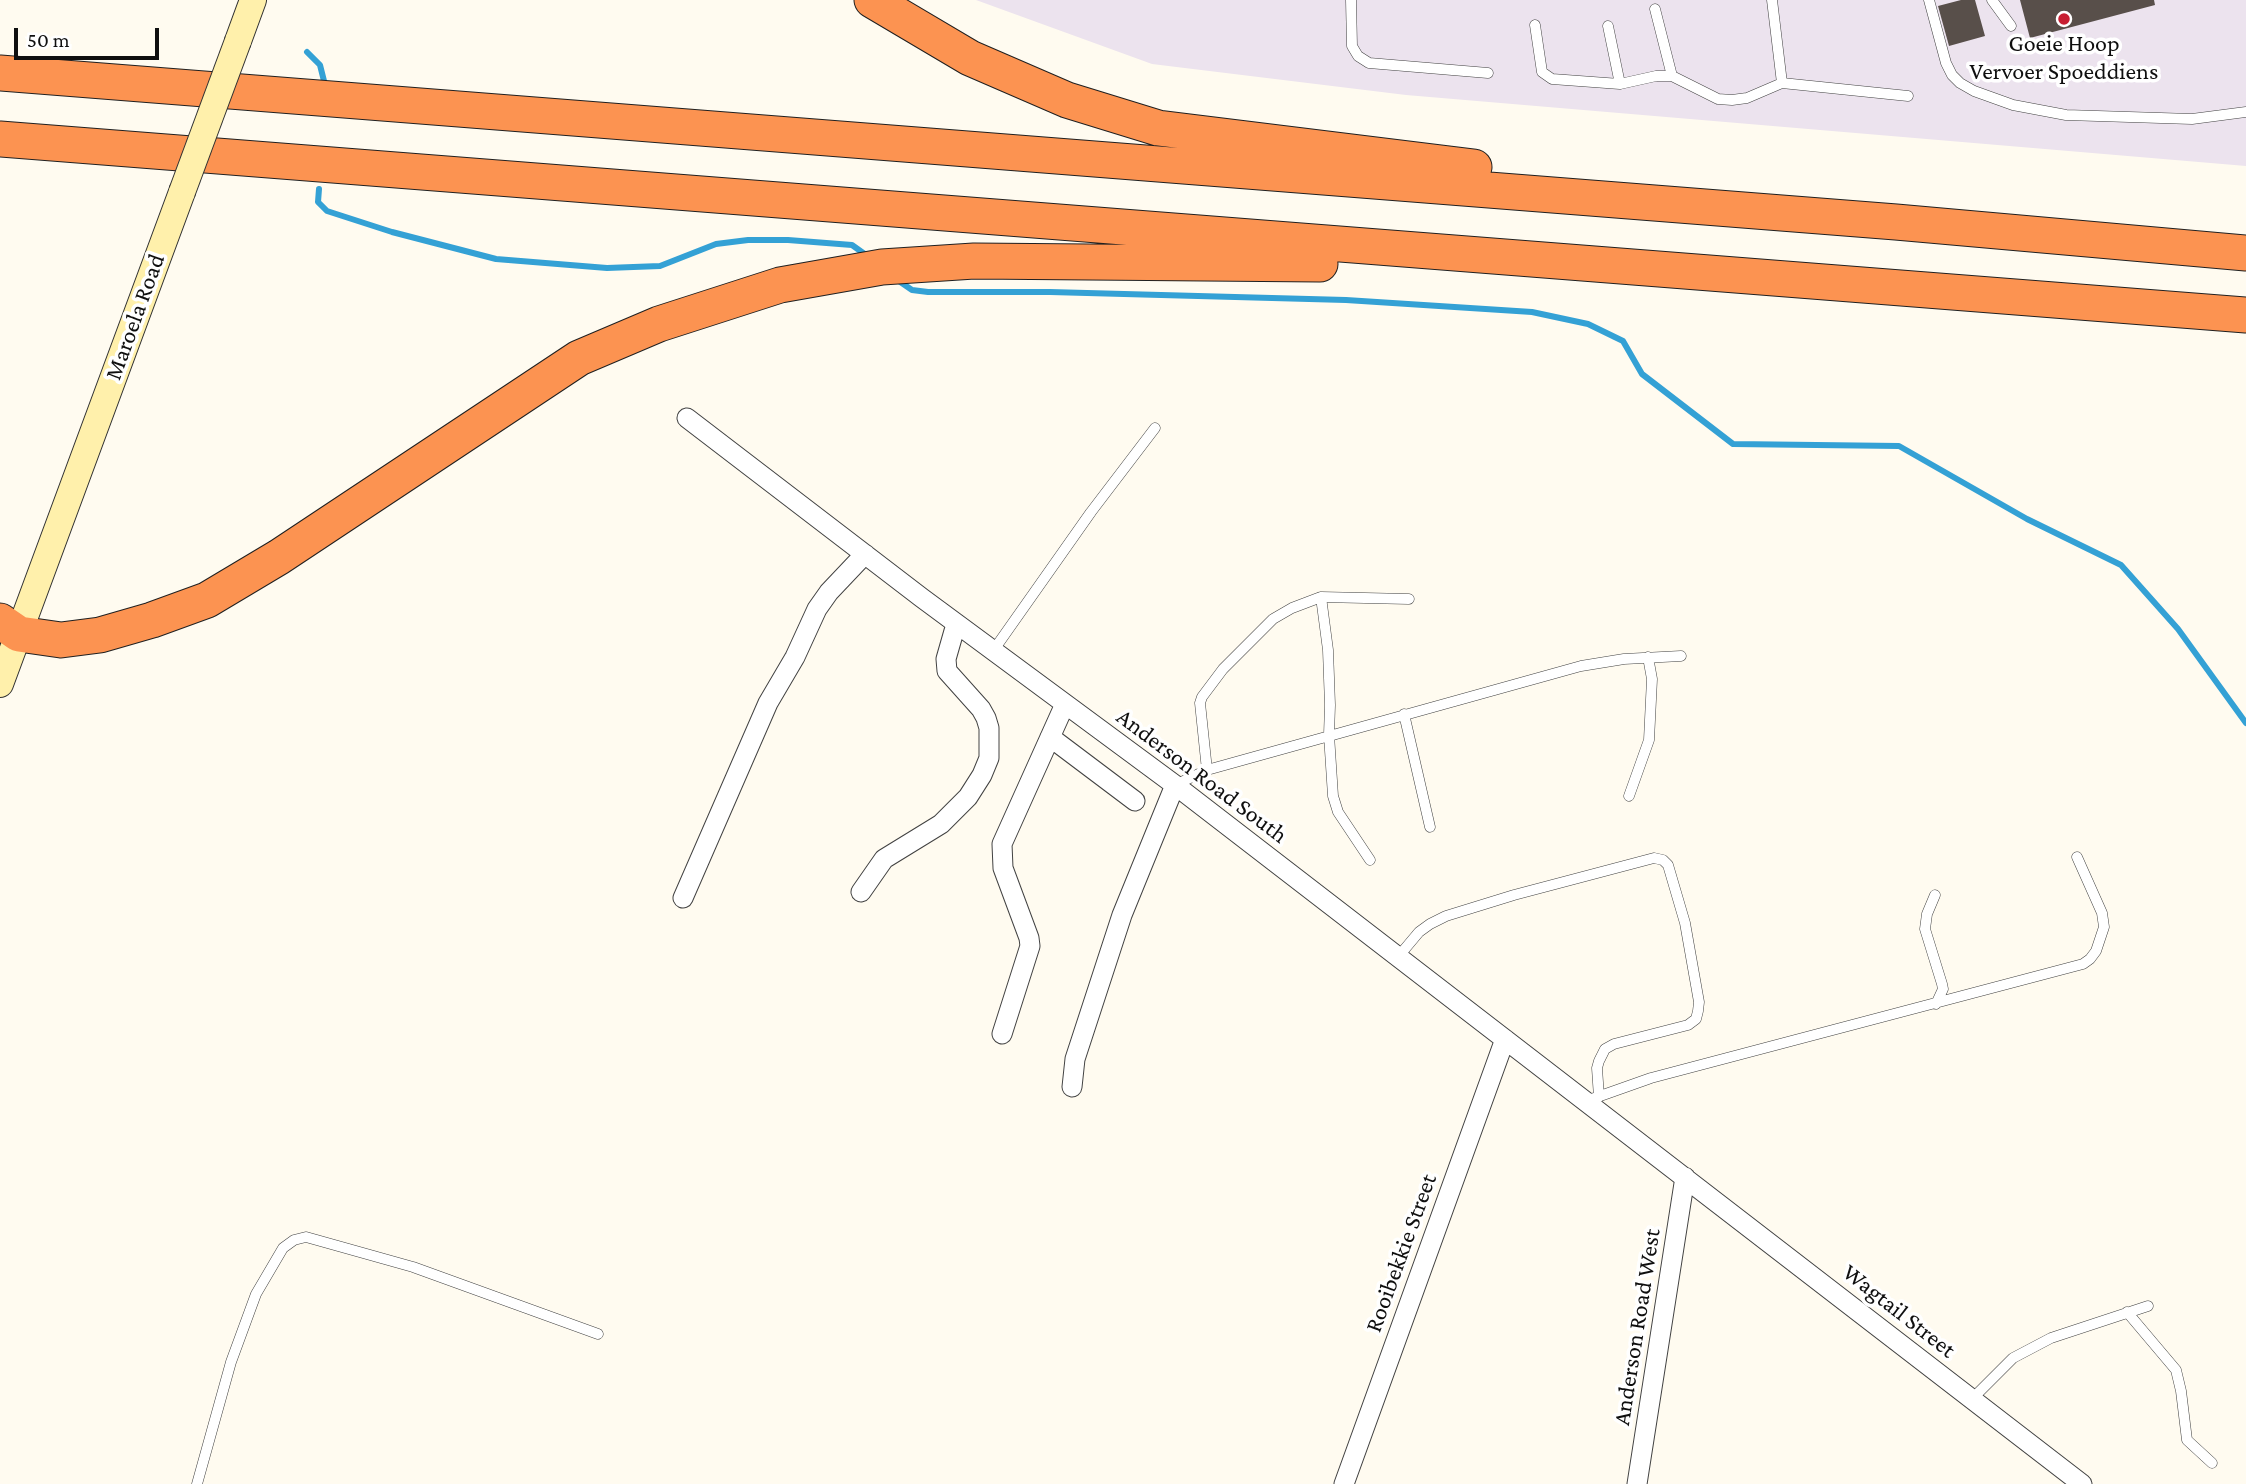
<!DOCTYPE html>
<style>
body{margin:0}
#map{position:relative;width:2246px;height:1484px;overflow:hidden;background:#fffbf0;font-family:"Crimson Pro",serif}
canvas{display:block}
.scale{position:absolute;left:14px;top:28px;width:145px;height:32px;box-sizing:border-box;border:4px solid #0f0f0f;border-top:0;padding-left:9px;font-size:21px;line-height:24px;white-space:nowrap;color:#0f0f0f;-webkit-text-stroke:5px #fff;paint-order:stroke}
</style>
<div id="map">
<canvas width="2246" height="1484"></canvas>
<div class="scale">50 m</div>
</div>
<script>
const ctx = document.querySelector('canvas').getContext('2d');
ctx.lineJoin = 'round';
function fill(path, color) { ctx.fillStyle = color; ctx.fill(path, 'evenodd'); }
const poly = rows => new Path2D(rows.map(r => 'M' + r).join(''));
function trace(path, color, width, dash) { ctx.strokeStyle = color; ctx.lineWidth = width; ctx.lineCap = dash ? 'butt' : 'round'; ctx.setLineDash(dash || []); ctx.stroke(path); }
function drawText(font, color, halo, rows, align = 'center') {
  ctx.font = font + ' "Crimson Pro",serif'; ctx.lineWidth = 7; ctx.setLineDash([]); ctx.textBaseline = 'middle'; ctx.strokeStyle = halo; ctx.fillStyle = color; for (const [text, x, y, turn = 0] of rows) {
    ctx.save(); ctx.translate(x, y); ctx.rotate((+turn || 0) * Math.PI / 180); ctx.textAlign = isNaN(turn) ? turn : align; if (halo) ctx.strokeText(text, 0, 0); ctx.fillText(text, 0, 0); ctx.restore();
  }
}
fill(poly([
 [976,0,2246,0,2246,166,1406,95,1152,64]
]), '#ece3ee');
trace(poly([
 [307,52,320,65,324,81],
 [319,189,318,202,327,211,392,232,496,259,607,268,660,266,716,244,748,240,788,240,852,245,866,255],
 [896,279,912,290,928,292,1050,292,1346,300,1532,312,1588,324,1623,341,1642,374,1733,444,1899,446,2027,519,2121,565,2178,629,2246,723]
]), '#34a1d5', 6);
fill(poly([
 [1961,0,1975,0,1985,36,1949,46,1938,6],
 [2020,0,2154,0,2155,5,2030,38]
]), '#584f4a');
const lane = poly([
 [1351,0,1352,46,1358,56,1369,63,1488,73],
 [1772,0,1782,83],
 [1929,0,1946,63,1952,75,1960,83,1974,91,2013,105,2066,115,2192,119,2246,112],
 [1992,0,2011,26],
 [1655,9,1672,76],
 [1535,25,1542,72,1552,79,1620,84,1656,76,1672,76,1718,99,1732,100,1747,98,1782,83,1908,96],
 [1608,26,1620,84],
 [1321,597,1328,650,1330,705,1329,735,1333,796,1338,812,1370,860],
 [993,651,1091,512,1155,428],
 [1404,714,1430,827],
 [1207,770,1200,703,1202,697,1223,669,1273,619,1292,608,1321,597,1409,599],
 [1175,785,1207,770,1581,666,1624,659,1681,656],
 [1629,796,1649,740,1652,679,1648,657],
 [1935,895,1927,914,1925,929,1942,984,1943,989,1936,1004],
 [1398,957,1419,932,1430,924,1446,916,1514,895,1654,858,1663,860,1668,865,1685,923,1699,1002,1698,1011,1696,1019,1688,1025,1614,1044,1605,1049,1599,1061,1597,1068,1599,1097],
 [1586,1101,1651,1078,2083,964,2090,959,2096,951,2104,927,2102,913,2077,857],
 [2127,1312,2176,1370,2181,1391,2187,1440,2212,1463],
 [1972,1399,2013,1358,2051,1338,2148,1306],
 [197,1484,231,1362,256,1294,283,1248,294,1240,306,1237,413,1267,598,1334]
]);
const street = poly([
 [687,418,922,598,1175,785,2082,1484],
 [1050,737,1135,801],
 [861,892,884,859,941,824,968,797,982,775,989,758,989,728,986,718,981,709,947,671,946,659,956,624],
 [683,898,768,703,795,657,817,609,829,592,865,554],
 [1002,1034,1030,946,1029,938,1003,868,1002,844,1065,704],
 [1072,1087,1075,1059,1122,915,1175,785],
 [1344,1484,1505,1039],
 [1637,1484,1685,1177]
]);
const secondary = poly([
 [238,41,253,0],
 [0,684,182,192]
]);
const highway = poly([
 [872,0,970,58,1067,100,1158,128,1474,167],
 [0,73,1896,222,2246,253],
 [0,139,2246,315],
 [0,621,19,634,61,640,100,635,152,620,207,600,279,557,579,358,659,324,780,285,882,267,974,261,1320,264]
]);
trace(lane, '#424242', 11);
trace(street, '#424242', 21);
trace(secondary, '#313131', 28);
trace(highway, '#202020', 37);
trace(lane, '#fff', 10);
trace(street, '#fff', 19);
trace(secondary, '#fff0ab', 26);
trace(highway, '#fc9351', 35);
const secondaryBridge = poly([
 [182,192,238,41]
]);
trace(secondaryBridge, '#313131', 28, []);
trace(secondaryBridge, '#fff0ab', 26);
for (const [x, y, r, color] of [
 [2064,19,7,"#c81e32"]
]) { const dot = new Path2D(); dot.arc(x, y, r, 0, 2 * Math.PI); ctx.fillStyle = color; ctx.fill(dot); trace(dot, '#fff', 2.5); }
drawText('24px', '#0f0f0f', '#fff', [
 ["Goeie Hoop",2064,44],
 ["Vervoer Spoeddiens",2064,72]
]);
drawText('24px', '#0f0f0f', '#fff', [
 ["Maroela Road",135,317,-70],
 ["Anderson Road South",1202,776,37],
 ["Rooibekkie Street",1401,1253,-70],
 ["Wagtail Street",1899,1311,38],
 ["Anderson Road West",1637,1327,-81]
]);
</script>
